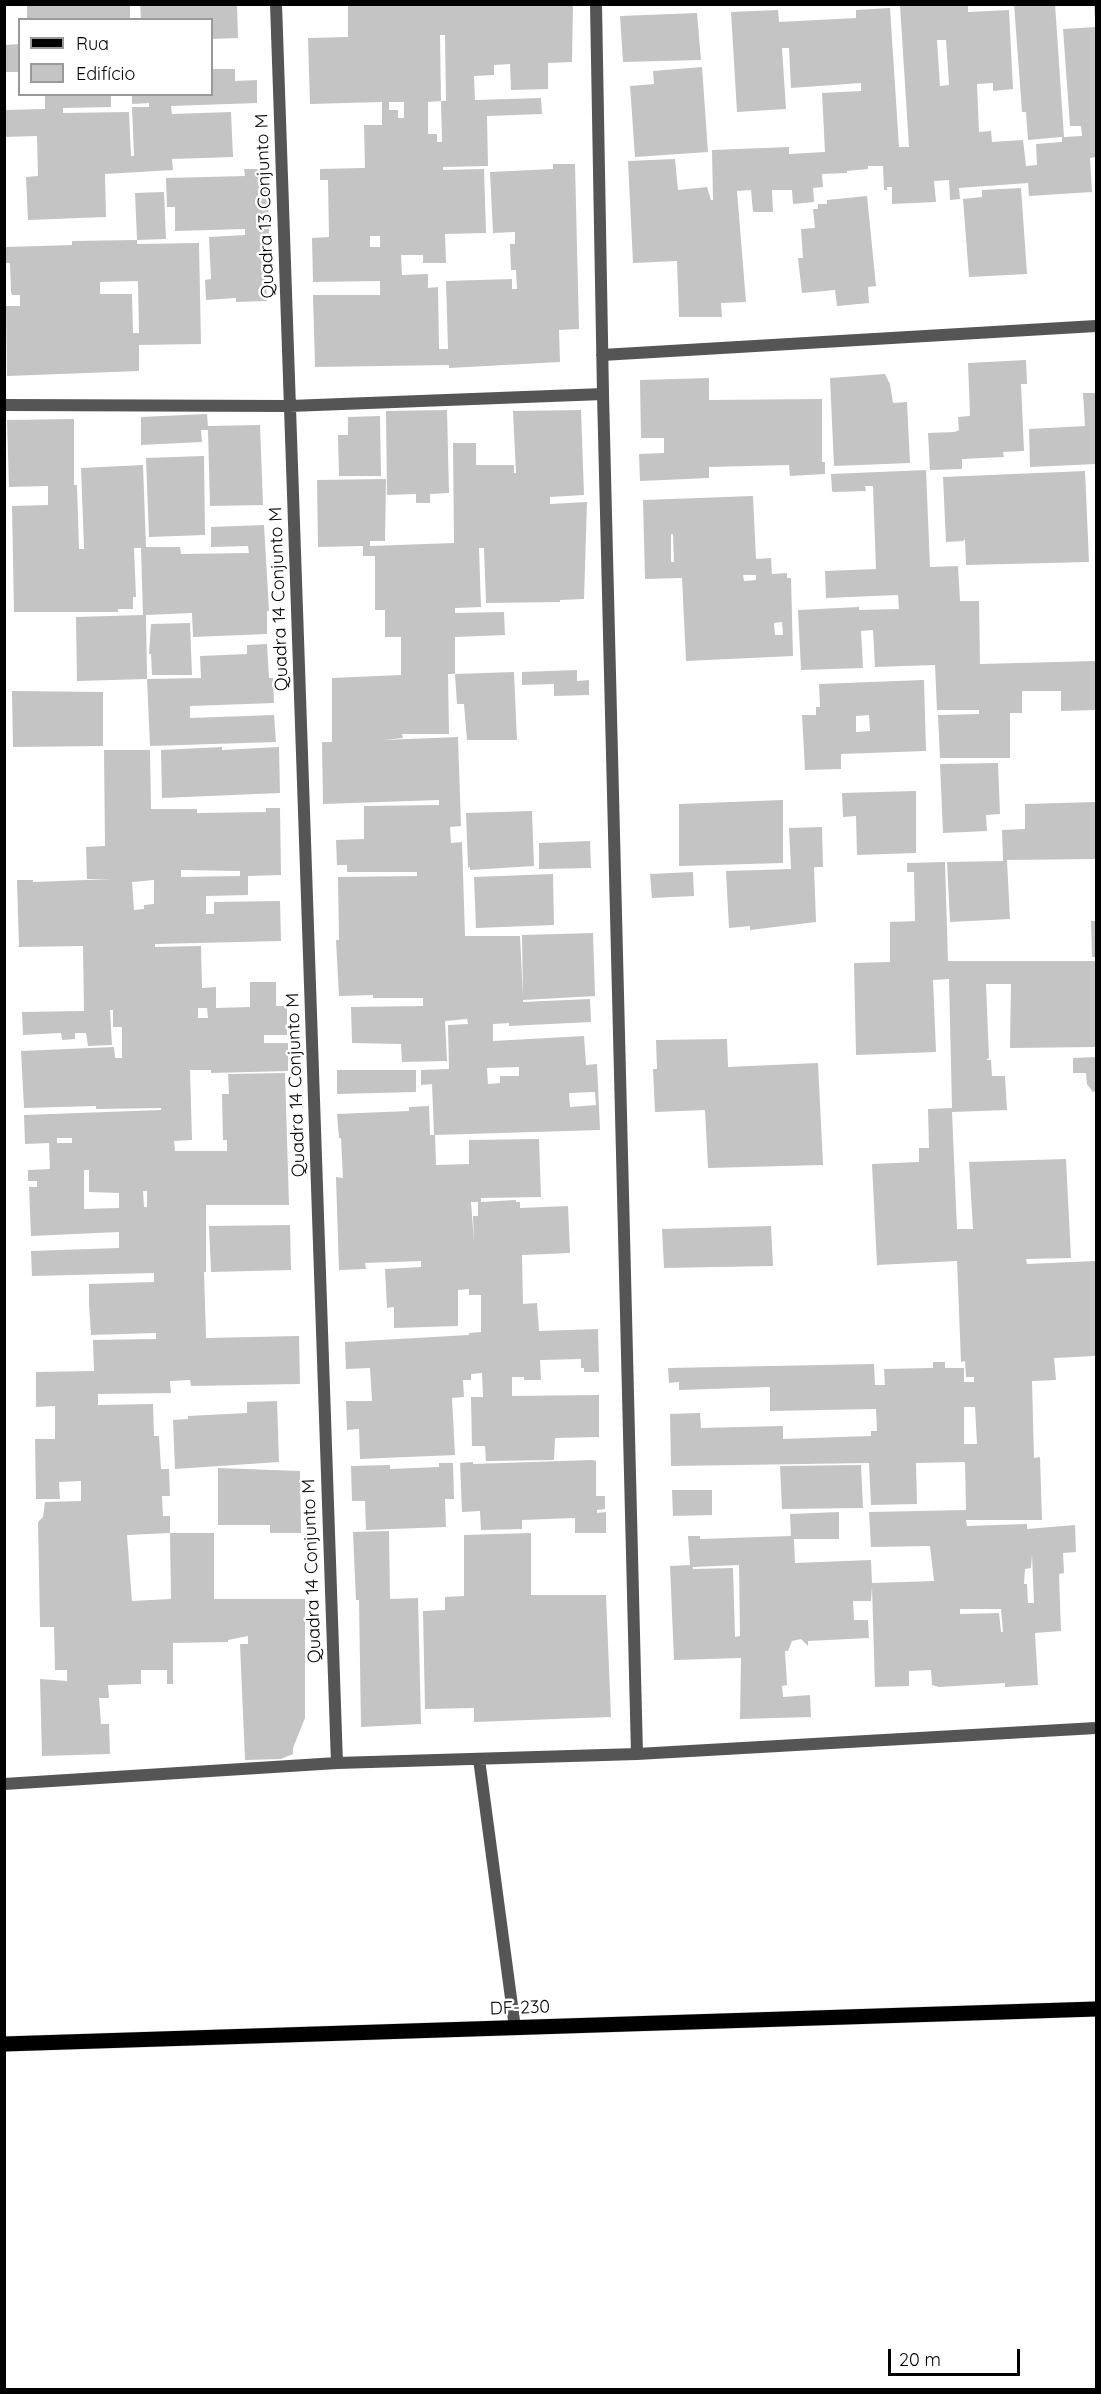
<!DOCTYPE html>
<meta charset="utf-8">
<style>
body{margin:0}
#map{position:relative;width:1101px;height:2394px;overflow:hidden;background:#fff;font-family:Quicksand,sans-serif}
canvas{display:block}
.frame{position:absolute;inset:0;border:6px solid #000;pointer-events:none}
.legend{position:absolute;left:18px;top:18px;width:195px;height:78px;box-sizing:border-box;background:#fff;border:2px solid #999;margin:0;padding:8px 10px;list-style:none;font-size:18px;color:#000}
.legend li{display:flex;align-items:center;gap:12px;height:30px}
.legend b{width:30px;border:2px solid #999}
.scale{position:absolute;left:888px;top:2349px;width:132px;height:27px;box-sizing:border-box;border:3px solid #000;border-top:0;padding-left:8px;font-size:18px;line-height:21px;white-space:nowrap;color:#000;-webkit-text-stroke:4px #fff;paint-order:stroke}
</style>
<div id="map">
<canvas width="1101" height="2394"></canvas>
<div class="frame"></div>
<ul class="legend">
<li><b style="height:8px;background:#000"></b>Rua</li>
<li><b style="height:16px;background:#c4c4c4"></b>Edifício</li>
</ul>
<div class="scale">20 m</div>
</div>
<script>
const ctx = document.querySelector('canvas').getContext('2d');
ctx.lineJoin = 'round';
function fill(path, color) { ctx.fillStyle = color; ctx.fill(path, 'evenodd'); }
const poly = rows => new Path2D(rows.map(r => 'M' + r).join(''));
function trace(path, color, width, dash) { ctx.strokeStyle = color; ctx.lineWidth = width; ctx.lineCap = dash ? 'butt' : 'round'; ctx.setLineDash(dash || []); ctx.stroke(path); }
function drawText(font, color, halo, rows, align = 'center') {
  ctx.font = font + ' Quicksand,sans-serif'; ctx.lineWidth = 5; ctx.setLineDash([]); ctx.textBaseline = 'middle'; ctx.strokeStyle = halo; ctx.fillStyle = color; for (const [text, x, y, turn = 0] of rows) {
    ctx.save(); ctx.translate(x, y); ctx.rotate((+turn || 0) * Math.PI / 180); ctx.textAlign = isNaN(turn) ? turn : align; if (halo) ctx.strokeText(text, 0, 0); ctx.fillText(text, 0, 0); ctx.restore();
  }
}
fill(poly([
 [27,4,130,4,130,20,27,20],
 [140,4,237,4,238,38,212,39,212,20,141,20],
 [348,4,573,4,572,62,548,63,548,89,511,90,510,64,494,65,494,75,474,76,475,100,541,98,542,114,487,116,488,166,443,167,443,170,484,169,486,233,445,234,446,263,423,263,423,255,401,255,402,275,428,274,428,288,438,287,439,349,448,349,446,281,512,279,512,289,517,289,516,270,511,270,510,244,515,244,515,232,493,233,490,172,553,169,553,164,575,164,579,329,559,330,560,362,449,368,449,365,315,367,313,295,380,295,380,281,313,282,312,238,329,237,328,180,320,180,320,169,365,168,364,125,382,125,382,102,310,104,308,38,348,37],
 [440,35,445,35,446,101,441,101,442,142,437,142,437,134,428,134,428,102,441,101],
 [389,102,404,102,404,118,398,118,398,110,389,110],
 [370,236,380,236,380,247,370,247],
 [968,4,968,12,1009,10,1013,89,993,91,993,83,977,84,979,132,991,131,992,142,1023,140,1026,166,1037,165,1036,144,1062,142,1062,137,1028,140,1026,112,1022,112,1014,4,1055,4,1064,137,1082,136,1081,126,1070,126,1063,29,1096,27,1096,157,1090,158,1092,192,1029,196,1028,183,959,188,960,199,950,200,949,180,934,181,936,202,892,204,892,187,887,187,887,190,884,190,883,166,868,166,868,169,847,171,847,173,822,174,823,187,813,188,814,202,793,204,792,190,772,190,773,212,753,212,751,190,737,191,746,302,721,303,722,317,679,317,677,261,633,263,628,161,675,159,678,190,707,187,711,200,713,200,712,150,789,147,789,154,825,152,822,93,861,91,861,83,791,88,789,48,782,48,786,109,737,112,731,12,778,10,779,22,856,18,856,10,890,8,899,147,909,147,900,6],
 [937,40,946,40,949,85,940,86],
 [1094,4,1096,4,1096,20,1095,20],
 [697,13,701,60,623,62,620,16],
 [20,44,20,72,4,72,4,45],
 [702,67,708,152,635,157,630,86,654,84,653,71],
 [212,69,235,69,235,81,257,80,257,103,171,106,172,114,231,112,233,157,172,159,173,170,105,174,106,217,28,220,26,177,38,176,37,136,4,137,4,110,45,109,45,94,111,94,111,107,63,108,63,113,129,112,131,156,134,156,132,107,149,107,149,103,132,104,132,94,212,94],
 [244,169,267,169,269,234,264,234,267,301,236,302,236,298,206,300,205,280,211,279,209,237,245,235,245,229,175,231,175,207,167,207,166,178,245,176],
 [1021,188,1027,274,969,277,963,199,982,197,982,190],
 [164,192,166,239,137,240,135,193],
 [867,196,876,286,868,287,869,303,837,306,835,290,802,293,798,258,803,258,801,229,815,228,813,209,818,209,818,204,827,204,827,200],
 [137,240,137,244,199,243,201,344,139,345,139,371,7,376,6,306,20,306,20,295,12,295,11,292,10,263,6,263,6,247,72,245,72,241],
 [138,281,139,333,133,333,132,294,100,294,100,282],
 [1026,360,1027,384,1021,384,1024,451,1003,452,1004,457,962,459,962,469,930,470,928,433,955,432,959,430,958,417,970,416,968,363],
 [885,374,890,384,893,403,907,402,910,463,834,466,830,378],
 [709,378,709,400,822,399,822,462,825,462,825,474,790,476,789,465,709,467,709,478,640,481,639,454,664,453,664,438,641,438,640,380],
 [1083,393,1096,393,1096,464,1030,467,1029,429,1085,426],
 [447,410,449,493,430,494,430,503,416,503,416,494,387,495,386,411],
 [581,410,584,495,550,497,550,504,587,502,584,599,560,600,560,602,486,603,484,548,479,548,481,607,455,608,455,613,504,612,505,635,455,637,455,674,514,672,517,740,467,740,464,704,457,704,455,674,448,674,449,734,402,734,403,738,383,740,458,737,461,826,450,827,451,843,462,842,465,936,520,936,523,997,522,935,593,933,595,996,523,1000,523,1002,590,999,591,1022,509,1026,509,1023,493,1024,493,1041,584,1036,586,1065,597,1064,600,1130,435,1135,436,1165,469,1164,469,1140,539,1139,541,1197,481,1198,481,1202,516,1200,516,1202,520,1202,520,1208,568,1206,570,1253,522,1255,523,1304,537,1303,539,1331,598,1329,599,1372,584,1372,584,1368,581,1368,581,1359,540,1360,541,1380,524,1380,524,1377,512,1377,512,1396,599,1395,599,1437,555,1438,554,1460,486,1461,485,1446,472,1446,471,1397,483,1397,482,1373,471,1374,471,1380,463,1380,464,1397,452,1398,455,1455,360,1459,359,1429,347,1430,346,1401,372,1401,370,1368,346,1369,345,1342,469,1335,469,1333,481,1332,481,1295,469,1295,469,1289,458,1290,458,1326,394,1328,394,1307,387,1308,385,1269,421,1267,421,1261,365,1263,366,1269,339,1270,336,1177,343,1178,341,1138,339,1138,337,1114,409,1111,409,1107,429,1106,430,1135,434,1135,432,1084,421,1085,421,1070,449,1069,448,1025,468,1024,467,1019,445,1021,447,1061,402,1062,401,1044,352,1043,351,1007,423,1006,423,998,373,998,373,995,339,996,336,940,339,940,338,877,417,876,417,872,347,872,347,865,337,865,336,840,364,839,364,806,439,805,439,800,323,804,322,742,332,742,332,678,401,675,401,637,385,637,385,610,375,610,375,556,363,556,363,546,318,547,317,480,386,479,385,541,370,541,370,546,454,543,453,443,476,443,476,465,514,465,514,473,516,473,513,411],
 [519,1067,519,1076,500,1076,500,1083,488,1084,487,1068],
 [595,1092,596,1105,570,1107,569,1093],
 [471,1202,478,1202,478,1216,473,1216,474,1242],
 [207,414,208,426,260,425,263,505,210,506,208,430,201,430,202,442,141,445,141,417],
 [380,416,381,476,339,476,338,435,348,435,348,417],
 [74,419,74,485,77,485,79,549,84,549,81,468,143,465,146,547,180,547,181,554,249,553,248,546,211,547,211,527,264,525,269,611,267,611,267,634,193,637,192,613,146,615,147,679,201,678,200,656,247,654,247,645,267,644,269,678,273,678,274,703,190,706,190,718,274,715,276,742,150,746,147,679,77,681,76,617,143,615,141,548,134,548,136,597,133,597,133,609,118,609,118,612,14,612,12,506,48,505,48,486,9,487,7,420],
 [204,456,205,535,149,537,146,458],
 [926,470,930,567,958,566,960,601,979,601,980,664,1096,661,1096,710,1061,711,1061,691,1022,691,1022,713,1010,713,1010,758,940,758,938,715,979,714,979,710,937,710,935,665,875,667,873,630,861,631,863,668,801,670,798,610,859,607,859,610,899,609,898,595,826,598,825,571,876,569,873,486,865,486,866,491,834,492,832,491,831,474],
 [1085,471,1089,562,966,565,965,539,963,541,946,542,943,477],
 [753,496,756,559,771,558,772,574,787,573,787,578,791,578,793,656,686,661,682,578,645,579,643,500],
 [671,534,673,534,674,562,671,562],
 [743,575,756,575,756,580,744,581],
 [782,622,783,635,775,635,774,623],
 [190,623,192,675,152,675,151,654,149,654,151,624],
 [577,670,577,681,589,680,589,695,554,696,554,684,522,685,522,672],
 [924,680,926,751,841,754,841,769,805,770,802,715,816,715,816,707,820,707,819,684],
 [869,715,870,731,856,732,856,716],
 [12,691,103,692,103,746,13,747],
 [222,747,222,750,279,747,280,793,162,798,161,750],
 [104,750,150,750,151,809,197,809,197,813,266,812,266,808,280,808,281,875,248,876,248,895,206,896,206,914,214,914,214,902,280,901,281,941,155,944,155,947,201,946,202,988,216,987,216,1008,250,1007,250,982,276,982,276,1006,287,1006,287,1035,264,1035,264,1043,288,1043,288,1071,211,1073,211,1070,190,1070,192,1140,174,1141,175,1151,227,1151,227,1140,223,1140,222,1094,229,1094,228,1074,285,1073,289,1205,206,1205,206,1272,204,1272,206,1338,299,1336,300,1384,191,1386,190,1380,170,1381,171,1393,98,1394,98,1405,153,1404,154,1436,159,1436,161,1469,169,1469,170,1496,162,1496,163,1516,170,1516,170,1533,127,1535,132,1601,171,1599,170,1533,214,1533,214,1599,305,1599,305,1718,293,1748,293,1754,281,1759,245,1760,240,1644,248,1644,248,1636,228,1640,228,1642,173,1643,173,1684,167,1684,167,1670,141,1670,141,1684,108,1685,109,1698,99,1698,101,1724,109,1724,110,1754,42,1756,40,1679,67,1681,67,1670,55,1670,54,1627,40,1627,38,1522,43,1517,45,1502,81,1501,81,1481,59,1482,60,1499,36,1499,35,1439,55,1439,55,1406,36,1407,36,1372,94,1371,93,1340,156,1339,156,1333,91,1335,89,1304,89,1284,154,1282,154,1273,32,1276,31,1251,119,1248,119,1232,31,1236,29,1187,37,1187,37,1181,28,1181,28,1170,50,1169,49,1143,25,1144,24,1115,161,1110,161,1108,96,1109,96,1106,24,1108,21,1051,114,1047,115,1058,122,1058,122,1027,113,1027,113,1010,110,1010,112,1045,88,1046,86,1033,75,1033,75,1039,62,1040,61,1033,23,1035,22,1012,84,1011,83,946,19,947,17,880,33,880,33,882,112,879,87,879,86,847,105,846],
 [181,870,240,871,240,876,181,877],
 [154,880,154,904,144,905,144,909,134,910,132,882],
 [198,1008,207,1008,208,1018,198,1018],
 [57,1138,72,1138,72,1143,57,1143],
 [84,1170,89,1170,89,1192,119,1193,119,1208,84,1209],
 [143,1191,147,1191,147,1207,144,1207],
 [998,763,1000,814,986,815,987,831,943,833,940,764],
 [916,791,916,853,857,855,856,816,843,817,842,793],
 [783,800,783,863,679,866,679,804],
 [1096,802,1096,859,1007,860,1010,919,950,922,947,862,1003,861,1002,830,1025,829,1025,804],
 [532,811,534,866,470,870,470,867,468,868,466,813],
 [822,827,823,867,814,867,816,922,750,930,750,926,729,928,726,871,791,869,789,828],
 [590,841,591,868,539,869,539,843],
 [945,862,948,961,1096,961,1096,1047,1010,1048,1011,984,986,984,989,1058,986,1060,991,1060,992,1076,1005,1076,1007,1110,952,1112,957,1229,973,1229,969,1162,1066,1159,1071,1258,1026,1259,1027,1264,1096,1261,1096,1356,1054,1358,1056,1380,1032,1381,1034,1458,1040,1457,1042,1520,966,1520,967,1526,1027,1524,1027,1529,1075,1525,1076,1552,1063,1553,1064,1573,1059,1574,1061,1631,1035,1633,1038,1685,1005,1687,1005,1683,939,1687,932,1685,931,1670,909,1671,909,1686,875,1687,872,1587,871,1601,853,1601,854,1620,868,1620,869,1638,808,1641,808,1646,801,1639,792,1641,788,1651,785,1651,787,1685,782,1686,783,1697,810,1695,811,1717,740,1719,741,1658,674,1660,670,1566,690,1565,688,1536,700,1536,700,1539,791,1536,790,1514,839,1512,839,1539,794,1539,795,1563,871,1560,872,1583,934,1581,930,1546,871,1547,869,1512,966,1510,965,1462,916,1463,917,1504,871,1505,869,1463,671,1466,670,1414,700,1413,701,1428,783,1426,783,1439,871,1436,871,1431,877,1431,876,1409,770,1411,770,1387,679,1390,679,1382,669,1383,668,1368,874,1364,875,1385,885,1385,884,1369,933,1368,933,1362,945,1362,945,1368,964,1368,964,1382,974,1382,974,1377,966,1377,965,1361,961,1362,957,1261,877,1265,872,1164,919,1162,919,1148,929,1148,928,1109,952,1108,949,979,933,980,936,1052,856,1055,854,963,890,962,890,922,915,921,914,872,907,872,907,863],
 [964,1407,975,1407,977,1444,964,1444],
 [1032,1554,1034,1603,1028,1603,1027,1584,1024,1584,1025,1569,1031,1568],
 [739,1565,740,1636,735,1637,733,1568,693,1569,693,1567],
 [960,1609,1001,1609,1003,1632,1001,1632,999,1613,960,1614],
 [693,872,694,896,652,898,650,874],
 [553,874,554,925,476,928,474,877],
 [1091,921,1096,921,1096,957,1092,957],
 [727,1039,728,1067,818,1063,823,1165,708,1168,705,1110,655,1112,653,1069,657,1069,656,1040],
 [1096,1057,1096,1091,1093,1092,1087,1084,1086,1073,1073,1073,1073,1058],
 [337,1070,416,1070,416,1092,337,1094],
 [290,1225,291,1270,211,1272,209,1226],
 [771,1226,773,1266,664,1268,662,1229],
 [277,1401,279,1462,175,1469,173,1420,188,1419,188,1416,247,1413,247,1402],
 [592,1460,596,1461,596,1496,605,1496,605,1509,597,1510,597,1513,606,1512,606,1533,575,1533,575,1518,522,1520,522,1529,481,1530,480,1511,462,1512,460,1463,473,1462,473,1464],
 [439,1463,453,1463,454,1499,445,1499,446,1527,366,1530,365,1501,352,1501,351,1466,390,1465,390,1469,439,1467],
 [861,1465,863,1508,782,1509,780,1466],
 [218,1468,300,1471,301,1533,270,1533,270,1525,218,1525],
 [672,1490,712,1490,712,1515,673,1516],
 [389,1531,390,1599,418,1598,421,1724,361,1727,359,1600,356,1600,353,1532],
 [531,1533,531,1595,606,1595,611,1717,474,1722,474,1708,425,1709,423,1611,445,1610,445,1597,464,1596,464,1535]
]), '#c4c4c4');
const primary = poly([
 [4,2044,1096,2009]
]);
trace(primary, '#dbdbdb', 16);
trace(poly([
 [276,4,337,1763],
 [596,4,603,394,637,1754],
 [602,355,1096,326],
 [4,405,290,406,603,394],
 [479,1759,515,2028],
 [4,1784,337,1763,637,1754,1096,1728]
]), '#555', 12);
trace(primary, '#000', 15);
drawText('18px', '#000', '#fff', [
 ["Quadra 13 Conjunto M",265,206,-92],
 ["Quadra 14 Conjunto M",279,599,-92],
 ["Quadra 14 Conjunto M",296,1085,-92],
 ["Quadra 14 Conjunto M",312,1571,-92],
 ["DF-230",520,2008,-2]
]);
</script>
